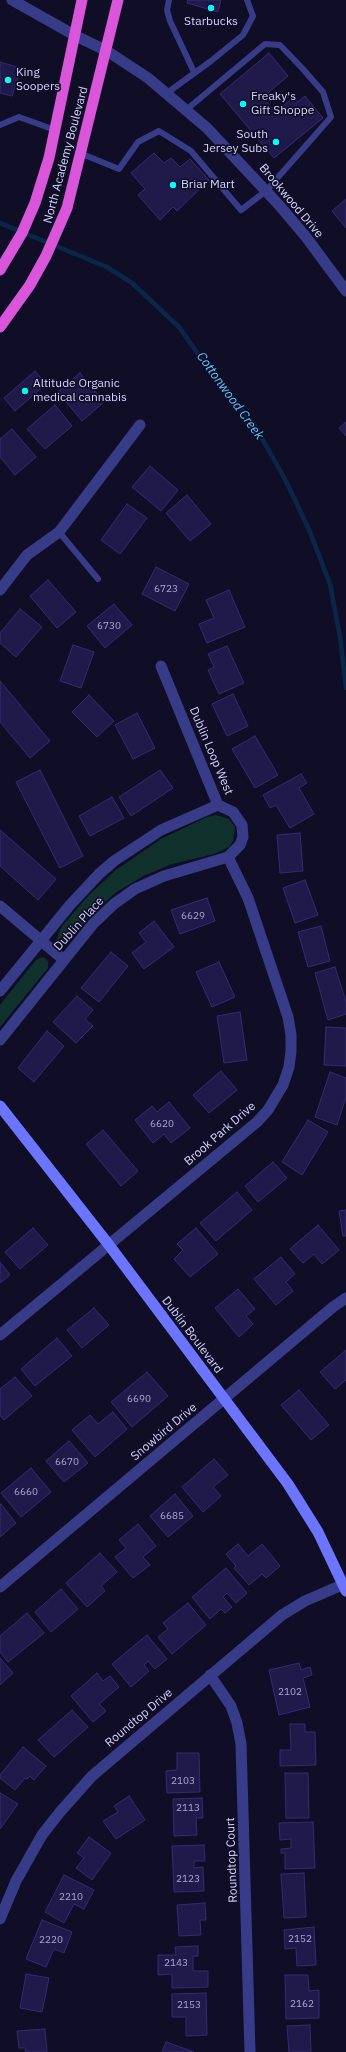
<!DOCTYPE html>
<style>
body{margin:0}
canvas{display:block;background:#100e27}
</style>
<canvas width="346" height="2052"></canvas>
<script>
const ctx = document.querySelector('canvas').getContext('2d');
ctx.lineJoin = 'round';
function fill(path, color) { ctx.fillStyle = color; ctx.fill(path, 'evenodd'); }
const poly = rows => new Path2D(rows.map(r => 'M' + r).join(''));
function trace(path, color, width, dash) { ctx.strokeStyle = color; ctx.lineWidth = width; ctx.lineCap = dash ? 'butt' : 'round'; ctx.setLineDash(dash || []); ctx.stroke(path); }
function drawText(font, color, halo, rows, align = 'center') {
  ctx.font = font + ' "IBM Plex Sans",sans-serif'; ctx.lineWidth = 3.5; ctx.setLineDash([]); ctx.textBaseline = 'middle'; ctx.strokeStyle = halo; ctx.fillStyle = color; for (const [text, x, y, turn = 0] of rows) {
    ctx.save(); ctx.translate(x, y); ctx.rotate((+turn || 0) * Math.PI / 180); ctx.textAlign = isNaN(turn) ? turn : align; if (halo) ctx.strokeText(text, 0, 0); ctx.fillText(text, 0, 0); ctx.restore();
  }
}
fill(poly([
 [216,815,229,819,235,827,233,841,229,847,214,854,172,864,143,876,118,891,94,911,67,943,63,945,57,940,59,932,63,925,89,895,116,870,161,839,207,817],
 [43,957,48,961,48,968,0,1027,0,1005,36,960]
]), '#11312d');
trace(poly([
 [0,223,107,267,132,283,179,327,198,354,254,424,287,483,310,532,330,584,340,637,346,688]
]), '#0a274a', 4.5);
const building = poly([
 [188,0,221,0,218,12,187,3,188,0],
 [269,53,288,76,263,97,275,112,294,97,298,102,305,96,323,118,274,158,220,94,269,53],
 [0,62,21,68,12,96,0,93,0,62],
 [154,153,164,163,171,158,180,167,190,159,209,180,177,211,173,207,160,220,138,195,145,189,131,173,154,153],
 [346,199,346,228,332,211,346,199],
 [35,371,46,384,15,411,4,398,35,371],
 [80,373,104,402,82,421,58,392,80,373],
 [55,405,72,426,45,449,27,429,55,405],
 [346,422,346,436,339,428,346,422],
 [12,429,36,457,15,475,0,457,0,439,12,429],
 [150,466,178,490,161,511,132,487,150,466],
 [187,495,211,524,190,541,166,513,187,495],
 [127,504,147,518,120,554,101,540,127,504],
 [156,567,189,584,175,611,142,594,156,567],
 [48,580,76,612,57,628,30,596,48,580],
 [229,590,245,627,207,643,199,624,214,618,206,600,229,590],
 [114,604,132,625,105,648,87,626,114,604],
 [20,609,42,627,16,657,0,643,0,633,20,609],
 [73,645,94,652,81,688,60,681,73,645],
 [227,646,244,683,219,694,208,670,214,667,208,654,227,646],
 [0,681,50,741,30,758,0,722,0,681],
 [233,694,248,726,227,736,212,704,233,694],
 [89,695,114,721,97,737,72,712,89,695],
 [137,713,155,748,133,759,115,725,137,713],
 [255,736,278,775,255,788,232,749,255,736],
 [40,770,83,856,60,868,16,782,40,770],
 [160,770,173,788,131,816,119,797,160,770],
 [301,774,307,783,299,788,314,814,290,828,276,805,270,808,263,795,301,774],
 [112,797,124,818,90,836,79,816,112,797],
 [0,830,56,879,38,900,0,866,0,830],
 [300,833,303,871,280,873,277,835,300,833],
 [305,880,318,915,295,923,283,888,305,880],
 [207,898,215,921,180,934,171,910,207,898],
 [154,921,174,947,144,969,132,953,146,942,139,933,154,921],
 [321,926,330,961,308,967,298,932,321,926],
 [111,952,128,966,99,1002,81,988,111,952],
 [219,962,235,997,212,1007,196,972,219,962],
 [335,967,346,1002,346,1014,328,1020,315,973,335,967],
 [77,996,93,1010,85,1019,93,1026,76,1043,53,1022,77,996],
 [240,1012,247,1060,224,1063,217,1016,240,1012],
 [326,1027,346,1028,346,1066,324,1065,326,1027],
 [47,1031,64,1046,34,1082,18,1068,47,1031],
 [221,1071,237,1090,209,1113,193,1095,221,1071],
 [330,1072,346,1078,346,1097,337,1125,315,1117,330,1072],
 [169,1102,190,1128,171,1143,164,1134,153,1143,135,1120,152,1106,157,1112,169,1102],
 [308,1120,328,1132,302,1175,282,1162,308,1120],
 [103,1130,138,1171,121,1186,86,1144,103,1130],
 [273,1162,287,1178,258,1202,245,1186,273,1162],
 [237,1192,252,1210,216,1241,200,1223,237,1192],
 [346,1210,346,1236,343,1236,339,1211,346,1210],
 [318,1225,339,1250,322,1264,314,1254,303,1263,290,1249,318,1225],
 [33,1228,48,1245,20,1269,5,1252,33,1228],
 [196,1228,218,1254,190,1277,174,1259,183,1250,177,1244,196,1228],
 [281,1257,295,1274,286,1282,293,1291,276,1305,254,1279,281,1257],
 [0,1262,10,1275,0,1283,0,1262],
 [238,1289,255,1309,246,1316,253,1324,239,1337,215,1308,238,1289],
 [94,1308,109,1325,82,1348,67,1330,94,1308],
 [57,1338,72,1356,35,1386,21,1369,57,1338],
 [346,1350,346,1380,335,1389,320,1372,346,1350],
 [147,1372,168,1396,132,1427,111,1402,147,1372],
 [15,1377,32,1396,4,1420,0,1415,0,1389,15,1377],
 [299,1390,329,1425,311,1440,281,1405,299,1390],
 [113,1412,127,1429,95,1457,72,1430,90,1415,98,1424,113,1412],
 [69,1441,88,1463,64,1482,46,1461,69,1441],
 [214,1459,228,1475,213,1487,221,1496,203,1512,182,1487,214,1459],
 [31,1468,51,1492,21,1517,1,1493,31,1468],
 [175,1494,193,1516,168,1537,150,1516,175,1494],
 [1,1504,16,1523,0,1537,0,1505,1,1504],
 [138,1524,156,1546,143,1557,150,1565,133,1578,115,1557,126,1548,119,1540,138,1524],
 [238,1544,248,1556,262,1544,280,1566,266,1578,262,1574,249,1585,234,1568,236,1566,226,1554,238,1544],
 [100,1553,117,1572,101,1586,105,1591,87,1607,66,1583,100,1553],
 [226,1568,247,1593,236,1603,227,1593,223,1597,232,1607,225,1613,221,1609,210,1619,192,1597,226,1568],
 [61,1589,78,1609,51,1632,35,1612,61,1589],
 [188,1603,206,1625,172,1654,158,1637,168,1629,163,1623,188,1603],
 [27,1613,44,1633,8,1662,0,1652,0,1636,27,1613],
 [147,1635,167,1659,155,1669,148,1661,144,1665,149,1671,131,1687,112,1664,147,1635],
 [0,1658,13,1673,0,1685,0,1658],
 [299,1663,301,1670,310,1667,312,1675,303,1678,310,1707,279,1715,269,1670,299,1663],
 [97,1673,103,1681,110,1676,119,1687,99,1704,106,1711,93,1722,71,1696,97,1673],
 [72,1710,88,1727,54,1757,38,1740,72,1710],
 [290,1724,305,1724,305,1732,315,1732,316,1765,280,1766,280,1750,291,1750,290,1724],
 [23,1747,46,1766,34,1780,30,1776,27,1779,25,1778,15,1790,0,1778,0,1775,23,1747],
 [177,1753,199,1753,200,1792,167,1793,166,1771,177,1770,177,1753],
 [285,1773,308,1773,309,1818,286,1818,285,1773],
 [0,1793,18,1804,0,1829,0,1793],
 [129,1796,145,1820,116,1839,103,1821,118,1812,114,1806,129,1796],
 [202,1798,203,1818,196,1818,197,1835,174,1836,173,1799,202,1798],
 [313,1822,315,1868,285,1869,285,1853,281,1853,281,1849,291,1848,291,1839,280,1840,279,1823,313,1822],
 [89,1837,111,1853,92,1880,76,1868,84,1858,77,1853,89,1837],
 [204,1845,205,1861,194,1861,194,1868,203,1867,204,1891,174,1892,172,1846,204,1845],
 [304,1873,306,1917,284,1918,281,1874,304,1873],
 [64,1875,94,1890,84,1909,74,1904,64,1923,45,1912,64,1875],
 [205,1903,206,1920,200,1920,201,1935,179,1936,177,1905,205,1903],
 [42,1920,72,1932,64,1953,54,1949,46,1967,26,1959,42,1920],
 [314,1927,316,1965,297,1966,296,1948,285,1949,284,1930,314,1927],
 [198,1946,198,1956,193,1956,193,1971,208,1971,208,1987,172,1988,172,1974,158,1975,158,1955,176,1955,175,1947,198,1946],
 [26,1974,49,1978,42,2012,20,2008,26,1974],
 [285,1975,308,1975,309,1991,319,1990,319,2018,286,2019,285,1975],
 [206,1993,207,2035,186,2036,186,2017,172,2017,172,1994,206,1993],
 [310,2025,311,2052,289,2052,287,2026,310,2025],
 [45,2029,47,2052,26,2052,25,2048,19,2048,17,2031,45,2029],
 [166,2042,194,2052,162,2052,166,2042]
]);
fill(building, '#1f1a49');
trace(building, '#332b75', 1);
trace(poly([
 [169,0,167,10,170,21,194,72],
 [167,93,211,61,243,35,253,16,247,0],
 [0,125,19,117,55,130],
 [82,154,119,169,138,142,159,131,191,151,241,210,266,191,331,117,323,92,302,68,280,45,265,44,186,110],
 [59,532,98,579]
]), '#383c88', 6);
trace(poly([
 [12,0,76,36,107,51,148,78,207,128,279,205,306,237,346,291],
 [0,590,27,555,59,532,140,425],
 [0,906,64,960],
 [0,991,70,905,99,874,114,861,161,830,218,805],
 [0,1040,93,924,114,904,135,889,164,876,228,857,240,845,243,837,242,825,233,812,218,805,161,666],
 [0,1335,257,1122,268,1110,283,1085,289,1067,291,1051,291,1035,288,1017,248,898,228,857],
 [0,1587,333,1307,346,1298],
 [210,1675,231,1706,237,1723,241,1744,250,2052],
 [0,1919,16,1881,42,1835,60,1812,92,1776,282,1615,305,1601,344,1584]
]), '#383c88', 11);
trace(poly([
 [0,1106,109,1245,288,1484,318,1532,346,1591]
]), '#6b75ff', 11);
trace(poly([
 [0,270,22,233,35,203,49,158,82,0],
 [0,327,30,285,46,256,67,208,118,0]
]), '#d955da', 11);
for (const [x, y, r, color] of [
 [211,8,4,"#00fdff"],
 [8,80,4,"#00fdff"],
 [243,104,4,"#00fdff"],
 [276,142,4,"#00fdff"],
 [173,185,4,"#00fdff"],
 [25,391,4,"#00fdff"]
]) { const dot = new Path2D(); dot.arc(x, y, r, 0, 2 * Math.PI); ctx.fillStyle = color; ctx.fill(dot); trace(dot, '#100e27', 1.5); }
drawText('10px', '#a8a6d2', null, [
 ["6723",166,589],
 ["6730",109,626],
 ["6629",193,916],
 ["6620",162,1124],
 ["6690",139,1399],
 ["6670",67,1462],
 ["6660",26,1492],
 ["6685",172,1516],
 ["2102",290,1692],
 ["2103",183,1781],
 ["2113",188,1808],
 ["2123",188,1879],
 ["2210",71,1897],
 ["2152",300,1939],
 ["2220",51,1940],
 ["2143",176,1963],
 ["2162",302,2004],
 ["2153",189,2005]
]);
drawText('12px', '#d5d4ff', '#100e27', [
 ["Starbucks",211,22,"center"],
 ["King",16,73],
 ["Soopers",16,87],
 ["Freaky's",251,97],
 ["Gift Shoppe",251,111],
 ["South",268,135,"right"],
 ["Jersey Subs",268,149,"right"],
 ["Briar Mart",181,185],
 ["Altitude Organic",33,384],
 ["medical cannabis",33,398]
], 'left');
drawText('12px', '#d5d4ff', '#100e27', [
 ["North Academy Boulevard",66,155,-75],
 ["Brookwood Drive",291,201,50],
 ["Dublin Loop West",211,751,67],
 ["Dublin Place",79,924,-48],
 ["Brook Park Drive",220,1134,-41],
 ["Dublin Boulevard",192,1335,53],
 ["Snowbird Drive",164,1432,-40],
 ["Roundtop Drive",139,1718,-40],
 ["Roundtop Court",232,1860,-92]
]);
drawText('italic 13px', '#62c5ff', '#100e27', [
 ["Cottonwood Creek",230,396,54]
]);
</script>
